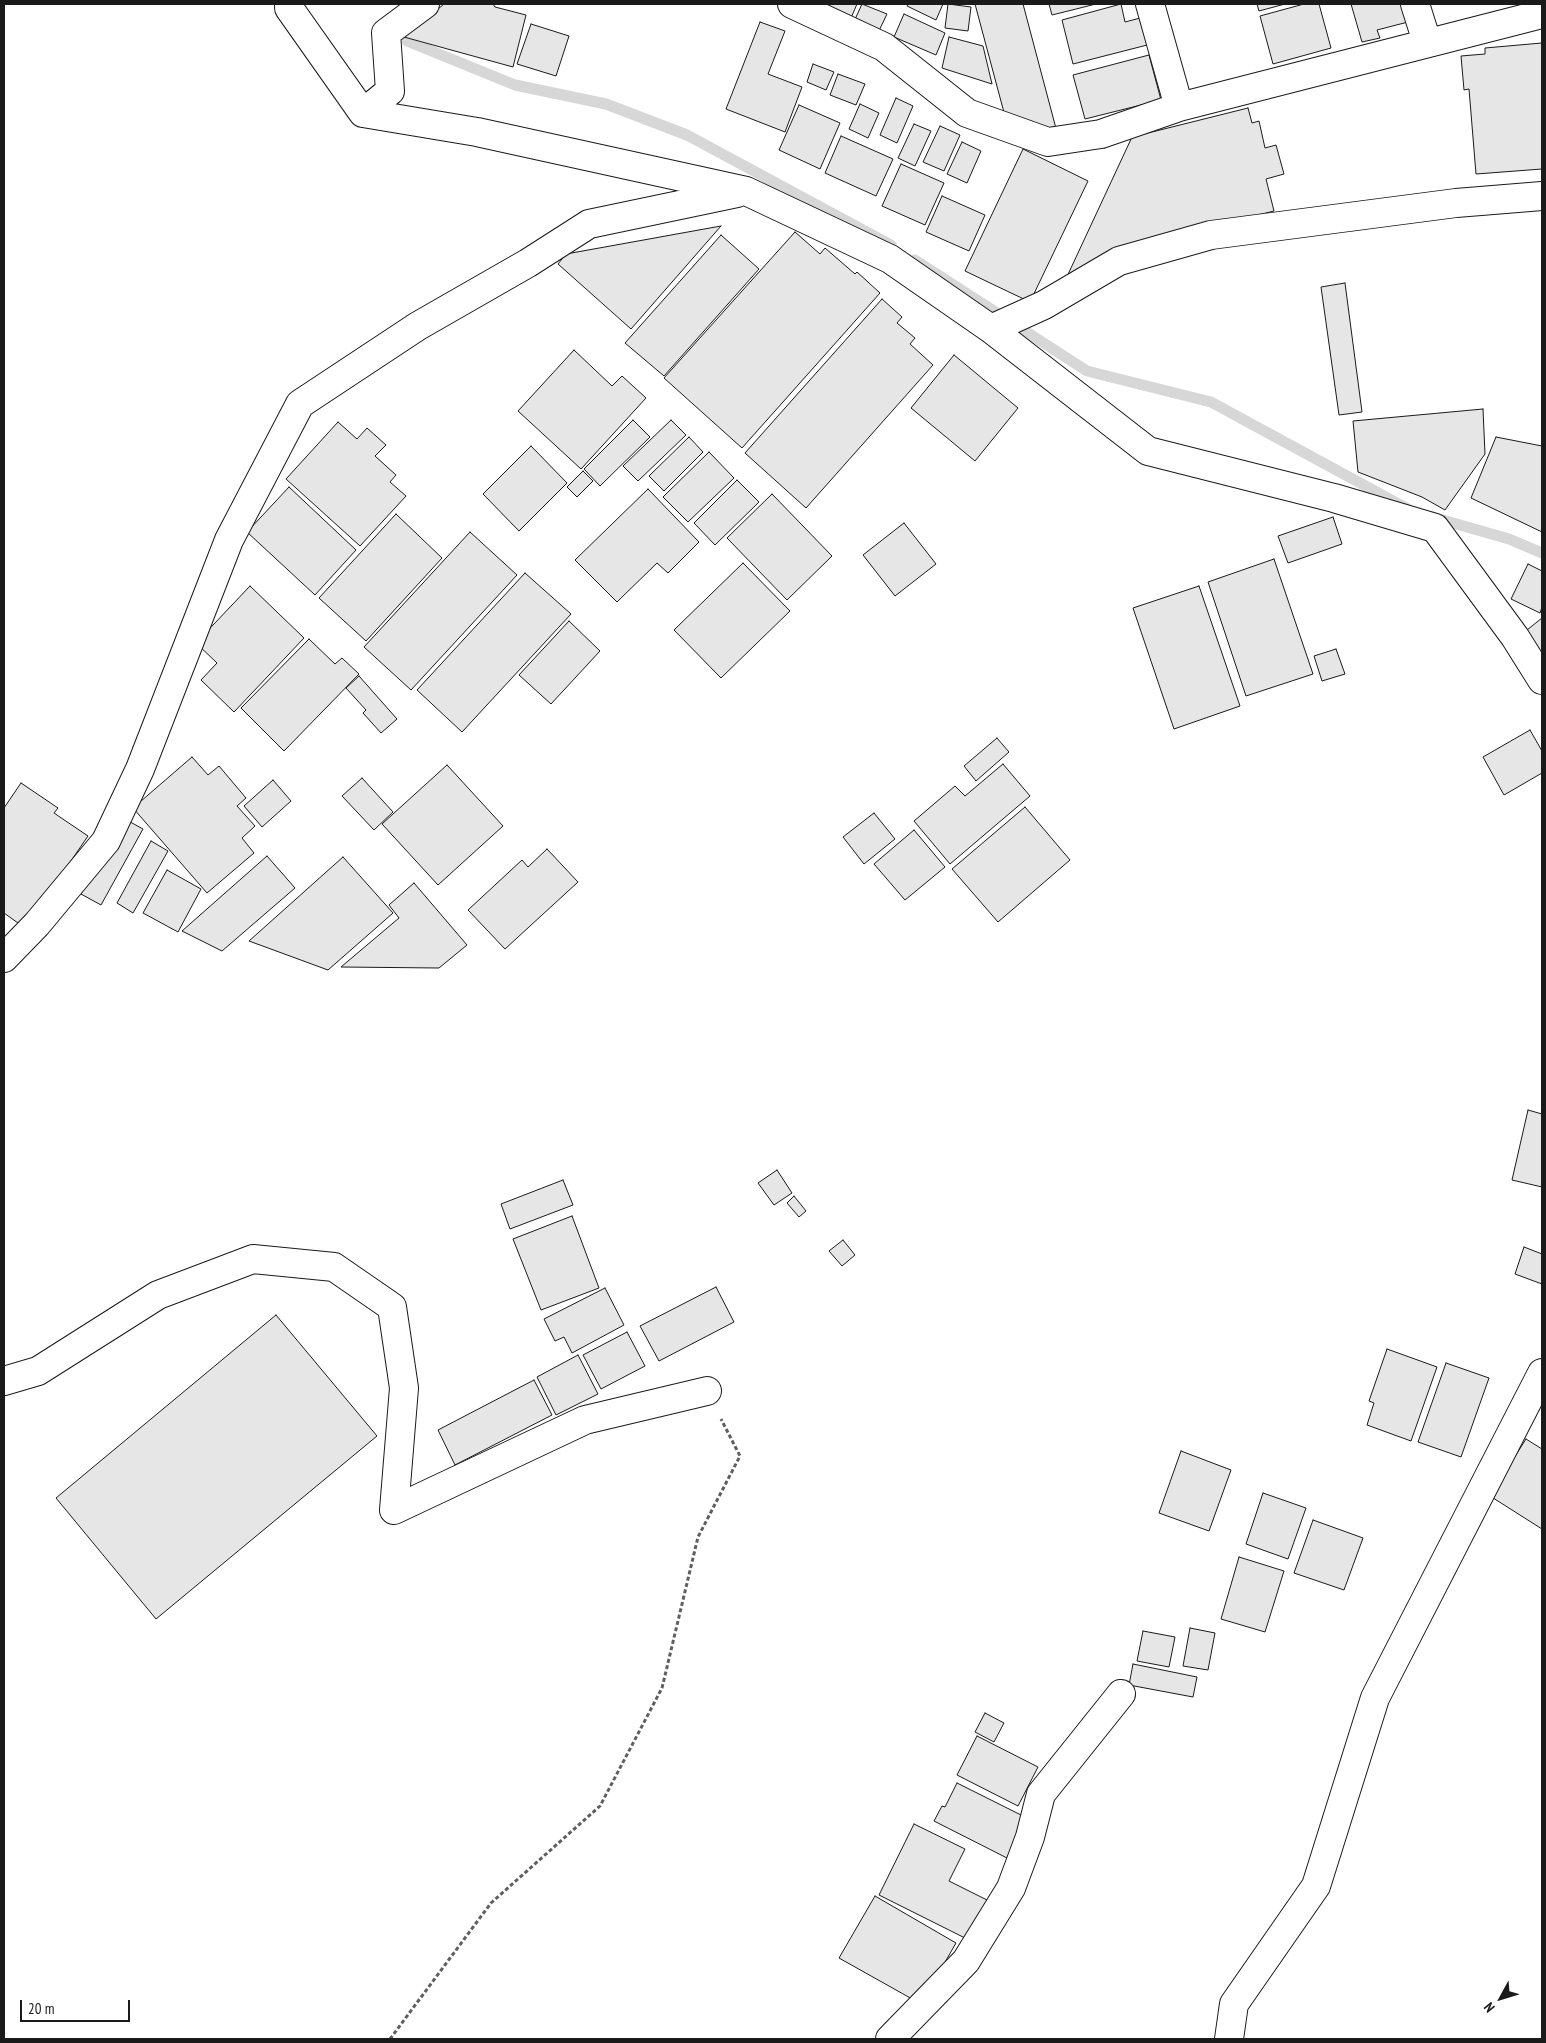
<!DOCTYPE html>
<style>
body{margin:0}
#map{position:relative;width:1546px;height:2043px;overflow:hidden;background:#fff;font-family:"PT Sans Narrow",sans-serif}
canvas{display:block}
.frame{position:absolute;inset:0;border:5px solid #1a1a1a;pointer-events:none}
.north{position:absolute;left:1476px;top:1973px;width:50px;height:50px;-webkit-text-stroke:4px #fff;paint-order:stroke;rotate:231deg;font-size:14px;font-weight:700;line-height:20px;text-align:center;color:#1a1a1a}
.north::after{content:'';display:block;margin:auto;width:18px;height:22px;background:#1a1a1a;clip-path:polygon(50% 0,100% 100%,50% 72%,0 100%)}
.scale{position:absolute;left:20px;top:2000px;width:110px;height:22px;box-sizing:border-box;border:2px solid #1a1a1a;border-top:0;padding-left:6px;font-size:15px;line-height:18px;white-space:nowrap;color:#1a1a1a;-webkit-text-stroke:4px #fff;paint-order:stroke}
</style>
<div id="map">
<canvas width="1546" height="2043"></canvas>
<div class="frame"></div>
<div class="north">N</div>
<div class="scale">20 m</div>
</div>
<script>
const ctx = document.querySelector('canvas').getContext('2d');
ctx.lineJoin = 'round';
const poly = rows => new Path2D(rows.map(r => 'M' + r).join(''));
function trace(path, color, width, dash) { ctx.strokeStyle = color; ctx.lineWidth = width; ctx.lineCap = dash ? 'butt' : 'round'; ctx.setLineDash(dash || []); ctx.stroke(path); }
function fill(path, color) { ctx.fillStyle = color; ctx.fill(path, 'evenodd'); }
trace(poly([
 [407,41,515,85,606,104,687,135,891,245],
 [915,260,1087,371,1211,402,1408,509],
 [1432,517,1509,539,1542,553]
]), '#d7d7d7', 11);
const building = poly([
 [444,4,493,4,495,7,526,15,513,67,404,37,444,4],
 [829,4,857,4,851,18,828,7,829,4],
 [862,4,887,14,876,37,852,26,862,4],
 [908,4,943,4,936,20,907,6,908,4],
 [948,4,971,7,968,31,945,28,948,4],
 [975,4,1023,4,1058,136,1006,120,975,4],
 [1049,4,1096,4,1052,15,1049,4],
 [1121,4,1125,22,1148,16,1155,43,1073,64,1062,20,1121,4],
 [1257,4,1285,4,1259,11,1257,4],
 [1304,4,1319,4,1331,48,1273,64,1260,16,1304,4],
 [1351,4,1402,4,1408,22,1377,30,1380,38,1362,42,1351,4],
 [904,14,945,33,936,55,894,37,904,14],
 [760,22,785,31,768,74,802,87,785,132,726,109,760,22],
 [531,24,569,36,556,76,517,64,531,24],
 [949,37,983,46,992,84,942,68,949,37],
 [1542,43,1542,169,1476,174,1469,89,1464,90,1461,56,1485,54,1485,48,1542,43],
 [1149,55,1161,100,1085,119,1073,75,1149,55],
 [813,64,834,72,826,90,807,82,813,64],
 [838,74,865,84,856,105,830,95,838,74],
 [896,98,913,106,897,143,880,135,896,98],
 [860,104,879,113,868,138,849,129,860,104],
 [799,105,840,123,820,169,779,150,799,105],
 [1248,108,1252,123,1259,121,1265,148,1276,145,1284,174,1266,179,1274,211,1114,251,1064,283,1132,137,1248,108],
 [914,124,931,131,915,166,898,158,914,124],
 [940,126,960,135,944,171,923,162,940,126],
 [841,136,893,159,876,196,825,173,841,136],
 [962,142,981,151,967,183,947,174,962,142],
 [1023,149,1088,181,1030,302,965,271,1023,149],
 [901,164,944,183,925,225,882,206,901,164],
 [942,196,985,215,969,251,926,232,942,196],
 [721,226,631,329,558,264,566,254,721,226],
 [795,232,820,254,825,248,855,274,857,272,880,293,742,448,664,378,795,232],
 [721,235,759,269,664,376,625,343,721,235],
 [1345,283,1362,412,1339,415,1321,287,1345,283],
 [882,299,902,317,897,323,915,338,910,344,933,365,806,508,745,453,882,299],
 [574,350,612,386,622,376,646,398,581,469,518,411,574,350],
 [954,355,1018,408,975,461,911,408,954,355],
 [1483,409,1485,454,1445,510,1422,497,1358,472,1353,421,1483,409],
 [633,420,650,437,600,486,584,469,633,420],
 [671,420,686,435,638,481,623,466,671,420],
 [338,422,357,439,367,428,386,445,375,456,396,475,390,482,406,496,360,546,286,479,338,422],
 [689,437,703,452,664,491,649,476,689,437],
 [1496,437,1542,446,1542,532,1471,498,1496,437],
 [531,446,567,483,519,531,483,494,531,446],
 [709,452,734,478,688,522,663,497,709,452],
 [583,471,593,481,577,497,567,487,583,471],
 [737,480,759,502,715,545,694,523,737,480],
 [289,487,356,550,315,595,247,532,289,487],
 [648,489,699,542,668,573,657,563,617,602,575,560,648,489],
 [772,494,832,556,787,600,727,538,772,494],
 [396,514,442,558,366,641,319,598,396,514],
 [1333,517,1342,544,1288,563,1278,536,1333,517],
 [904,523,936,564,895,596,863,555,904,523],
 [470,532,517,575,411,690,364,647,470,532],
 [1274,559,1313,674,1246,696,1208,582,1274,559],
 [743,563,790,611,721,678,674,630,743,563],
 [1528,564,1542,571,1542,607,1540,613,1511,599,1528,564],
 [525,573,571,614,462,732,417,690,525,573],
 [250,586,304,638,234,712,201,680,217,663,196,643,250,586],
 [1199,586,1240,706,1174,729,1133,608,1199,586],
 [1542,618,1542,660,1522,634,1542,618],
 [569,621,600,651,551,704,519,675,569,621],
 [309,639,335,664,342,658,359,674,284,751,241,708,309,639],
 [1336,649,1345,674,1322,681,1314,656,1336,649],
 [359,676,397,719,381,733,363,713,366,710,346,688,359,676],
 [1530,730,1542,751,1542,773,1504,795,1483,757,1530,730],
 [997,738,1009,752,976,781,964,766,997,738],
 [192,757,208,775,219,766,246,798,237,806,255,826,242,838,254,853,207,893,133,808,192,757],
 [1003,764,1030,796,950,864,914,821,955,786,965,796,1003,764],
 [447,765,503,826,438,885,382,824,447,765],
 [362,778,393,812,374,830,342,796,362,778],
 [273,780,291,801,262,827,244,806,273,780],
 [21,783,58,808,54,813,88,836,25,928,4,913,4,808,21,783],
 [1025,807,1070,860,998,922,952,869,1025,807],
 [874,813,895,839,864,864,843,837,874,813],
 [123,818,143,829,101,905,81,894,123,818],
 [914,830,945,867,905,900,874,864,914,830],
 [151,841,168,851,133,913,117,903,151,841],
 [547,849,578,882,505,949,468,910,522,860,528,867,547,849],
 [267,856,295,888,222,951,182,931,267,856],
 [343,857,393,913,328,970,249,941,343,857],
 [167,870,201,889,178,932,143,913,167,870],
 [414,883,467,945,439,968,341,967,399,918,389,905,414,883],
 [1528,1110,1542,1114,1542,1187,1512,1180,1528,1110],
 [777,1170,792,1193,774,1205,758,1183,777,1170],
 [563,1180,573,1205,510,1229,501,1204,563,1180],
 [794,1196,806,1211,799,1217,787,1203,794,1196],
 [572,1216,599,1288,541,1310,513,1239,572,1216],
 [843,1240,855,1255,842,1266,829,1251,843,1240],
 [1524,1247,1542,1254,1542,1284,1515,1274,1524,1247],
 [716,1287,734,1322,659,1361,640,1326,716,1287],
 [605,1288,624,1325,572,1353,564,1337,555,1341,544,1319,605,1288],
 [276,1315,377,1436,156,1619,56,1498,276,1315],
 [627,1332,645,1366,601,1389,583,1355,627,1332],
 [1387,1349,1437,1367,1411,1441,1367,1425,1374,1403,1369,1401,1387,1349],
 [578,1355,598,1394,556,1415,537,1377,578,1355],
 [1446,1363,1489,1378,1461,1457,1418,1442,1446,1363],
 [534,1380,552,1415,455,1465,438,1430,534,1380],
 [1526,1439,1542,1449,1542,1529,1490,1496,1526,1439],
 [1181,1451,1231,1470,1209,1531,1159,1513,1181,1451],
 [1263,1493,1306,1508,1288,1559,1246,1544,1263,1493],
 [1313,1520,1363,1538,1344,1590,1294,1573,1313,1520],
 [1239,1557,1284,1571,1265,1632,1221,1619,1239,1557],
 [1190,1628,1215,1633,1208,1670,1183,1666,1190,1628],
 [1143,1631,1175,1637,1169,1667,1137,1661,1143,1631],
 [1133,1664,1197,1677,1193,1697,1129,1685,1133,1664],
 [985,1713,1004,1723,994,1742,975,1732,985,1713],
 [977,1736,1038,1767,1018,1806,957,1775,977,1736],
 [957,1783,1027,1818,1007,1858,934,1821,942,1806,945,1807,957,1783],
 [914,1824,965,1849,949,1881,993,1903,973,1942,879,1895,914,1824],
 [875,1896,956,1943,921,2004,839,1958,875,1896]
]);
fill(building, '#e6e6e6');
trace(building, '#1a1a1a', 1);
const street = poly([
 [289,4,289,8,363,113,477,132,746,191,890,259,991,329,1148,451,1334,498,1435,528,1515,637,1542,680],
 [792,4,884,47,967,113,1048,142,1101,134,1179,107,1542,14],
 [1150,4,1179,107],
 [1415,4,1427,42],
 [363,113,390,91,386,33,425,4],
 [991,329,1044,305,1119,261,1211,235,1456,203,1542,196],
 [4,958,37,924,106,841,140,769,229,540,300,404,418,326,528,263,589,224,737,193],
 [4,1381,38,1371,158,1295,253,1259,334,1267,392,1307,404,1388,394,1510,585,1420,707,1391],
 [890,2039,966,1961,1011,1888,1030,1837,1041,1794,1121,1694],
 [1229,2039,1234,2004,1316,1886,1375,1698,1542,1373]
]);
trace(street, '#1a1a1a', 30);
trace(poly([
 [390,2039,491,1903,600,1806,662,1688,698,1537,740,1456,721,1419]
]), '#5f5f5f', 3, [4, 2.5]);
trace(street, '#fff', 28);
</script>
